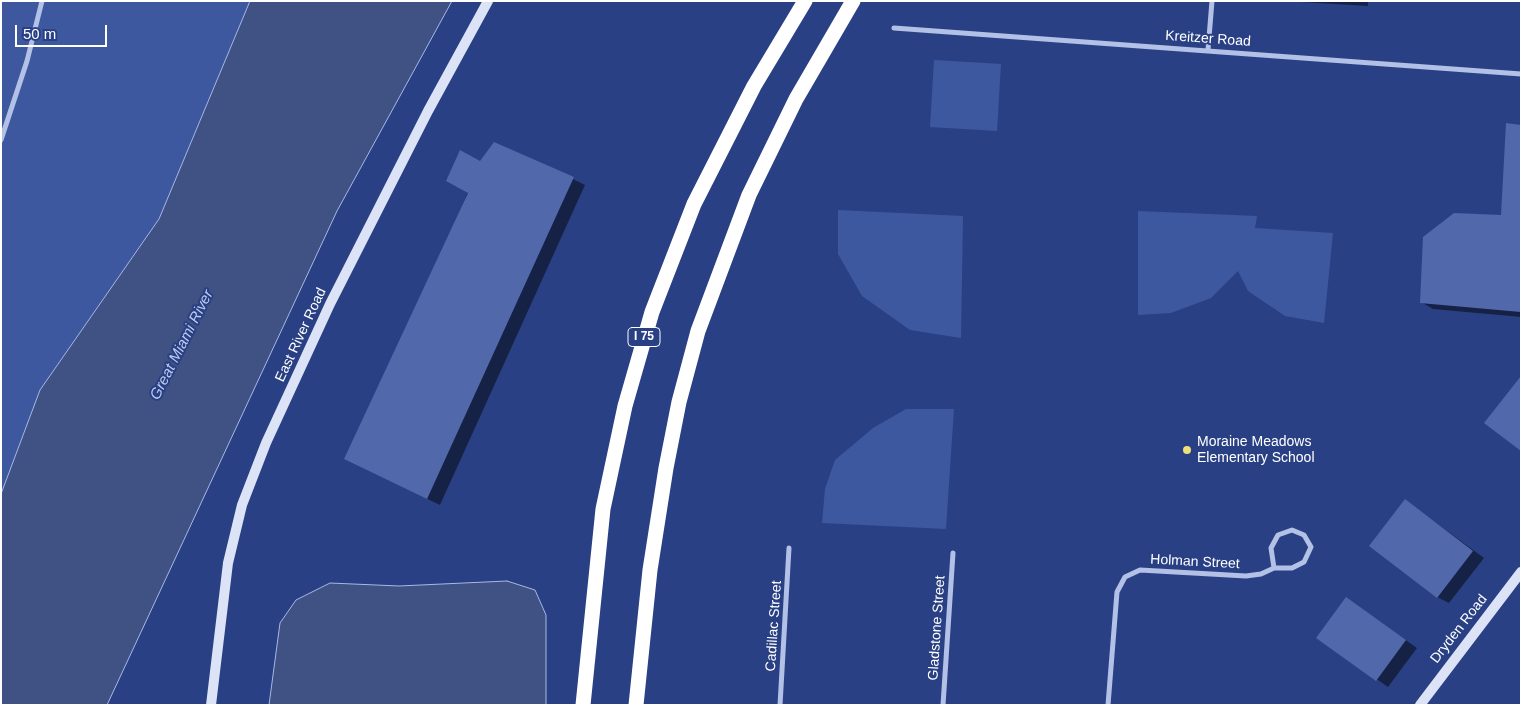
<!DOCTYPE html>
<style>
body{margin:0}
#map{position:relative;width:1522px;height:706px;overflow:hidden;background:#294084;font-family:Helvetica,sans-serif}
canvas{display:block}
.frame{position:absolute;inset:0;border:2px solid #fff;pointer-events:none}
.scale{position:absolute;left:15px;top:25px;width:92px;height:22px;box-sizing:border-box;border:2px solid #fff;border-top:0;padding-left:6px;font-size:15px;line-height:18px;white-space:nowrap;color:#fff;-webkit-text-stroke:4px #294084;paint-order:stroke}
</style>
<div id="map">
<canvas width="1522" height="706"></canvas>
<div class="frame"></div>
<div class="scale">50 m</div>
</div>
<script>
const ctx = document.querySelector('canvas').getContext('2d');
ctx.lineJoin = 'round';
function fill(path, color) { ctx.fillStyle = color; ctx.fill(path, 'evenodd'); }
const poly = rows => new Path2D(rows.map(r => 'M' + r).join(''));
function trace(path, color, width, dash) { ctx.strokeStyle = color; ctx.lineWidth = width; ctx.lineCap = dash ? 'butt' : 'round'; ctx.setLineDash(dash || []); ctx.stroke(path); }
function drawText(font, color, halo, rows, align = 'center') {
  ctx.font = font + ' Helvetica,sans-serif'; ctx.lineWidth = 4; ctx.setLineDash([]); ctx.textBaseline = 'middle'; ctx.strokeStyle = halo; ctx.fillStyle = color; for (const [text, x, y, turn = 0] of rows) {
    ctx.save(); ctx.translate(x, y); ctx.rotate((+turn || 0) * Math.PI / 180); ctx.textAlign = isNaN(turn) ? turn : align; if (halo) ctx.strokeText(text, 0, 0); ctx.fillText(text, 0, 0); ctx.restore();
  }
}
fill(poly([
 [1,1,250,1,159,219,40,390,1,494],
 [934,60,1001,64,997,131,930,127],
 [838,210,963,216,961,338,910,330,862,296,838,254],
 [1138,211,1257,216,1255,228,1333,233,1324,323,1285,316,1248,291,1238,271,1211,298,1171,313,1138,315],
 [906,409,954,409,946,529,822,523,825,489,835,460,873,428]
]), '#3e58a0');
const water = poly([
 [250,1,452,1,337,211,107,705,1,705,1,494,40,390,159,219,250,1],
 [507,581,535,590,546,615,546,705,269,705,280,623,296,600,330,583,399,586,507,581]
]);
fill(water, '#405183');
trace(water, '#a7b9e7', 1);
fill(poly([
 [1298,1,1368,1,1368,6,1300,2],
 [1521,126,1521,317,1433,309,1421,302,1502,216],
 [480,162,573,179,585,185,440,505,357,465],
 [1405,500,1484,558,1449,603,1437,597],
 [1346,598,1417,648,1388,687,1318,638]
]), '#0007');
fill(poly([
 [1506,123,1521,125,1521,312,1420,303,1423,237,1454,213,1501,215],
 [494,142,574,177,427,499,344,459,468,193,446,181,460,150,480,161],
 [1521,376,1521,451,1484,423],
 [1405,499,1473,551,1437,598,1369,546],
 [1346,597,1406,640,1376,681,1316,638]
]), '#5169ab');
trace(poly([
 [894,28,1521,74],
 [1208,50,1212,1],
 [1,140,27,61,42,1],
 [780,705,789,548],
 [943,705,953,553],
 [1108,705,1117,592,1125,577,1140,570,1246,576,1261,574,1274,568,1292,568,1304,562,1311,547,1304,535,1292,530,1278,535,1271,548,1274,568]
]), '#b3c1e7', 5);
trace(poly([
 [211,705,228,563,242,505,266,443,330,304,428,111,488,1],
 [1420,705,1521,572]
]), '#dce3f6', 10);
trace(poly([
 [583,705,603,509,625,406,652,312,694,204,754,86,805,1],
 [636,705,650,570,666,468,679,402,698,331,749,195,796,99,853,1]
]), '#fff', 15);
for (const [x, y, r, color] of [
 [1187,450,5,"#eee17a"]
]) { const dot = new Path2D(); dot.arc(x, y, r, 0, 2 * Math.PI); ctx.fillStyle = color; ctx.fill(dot); trace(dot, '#294084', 2); }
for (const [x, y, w] of [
 [644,337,32]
]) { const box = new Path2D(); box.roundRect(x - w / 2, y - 9.5, w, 19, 4); ctx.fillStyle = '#294084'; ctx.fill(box); trace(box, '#fff', 1); }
drawText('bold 12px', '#fff', null, [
 ["I 75",644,337]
]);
drawText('14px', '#fff', '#294084', [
 ["Kreitzer Road",1208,39,4],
 ["East River Road",301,335,-65],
 ["Holman Street",1195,562,3],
 ["Cadillac Street",774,626,-86],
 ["Gladstone Street",937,628,-86],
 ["Dryden Road",1459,629,-52]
]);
drawText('14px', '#fff', '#294084', [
 ["Moraine Meadows",1197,442],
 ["Elementary School",1197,458]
], 'left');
drawText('italic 15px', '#becbee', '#294084', [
 ["Great Miami River",182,345,-63]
]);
</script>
